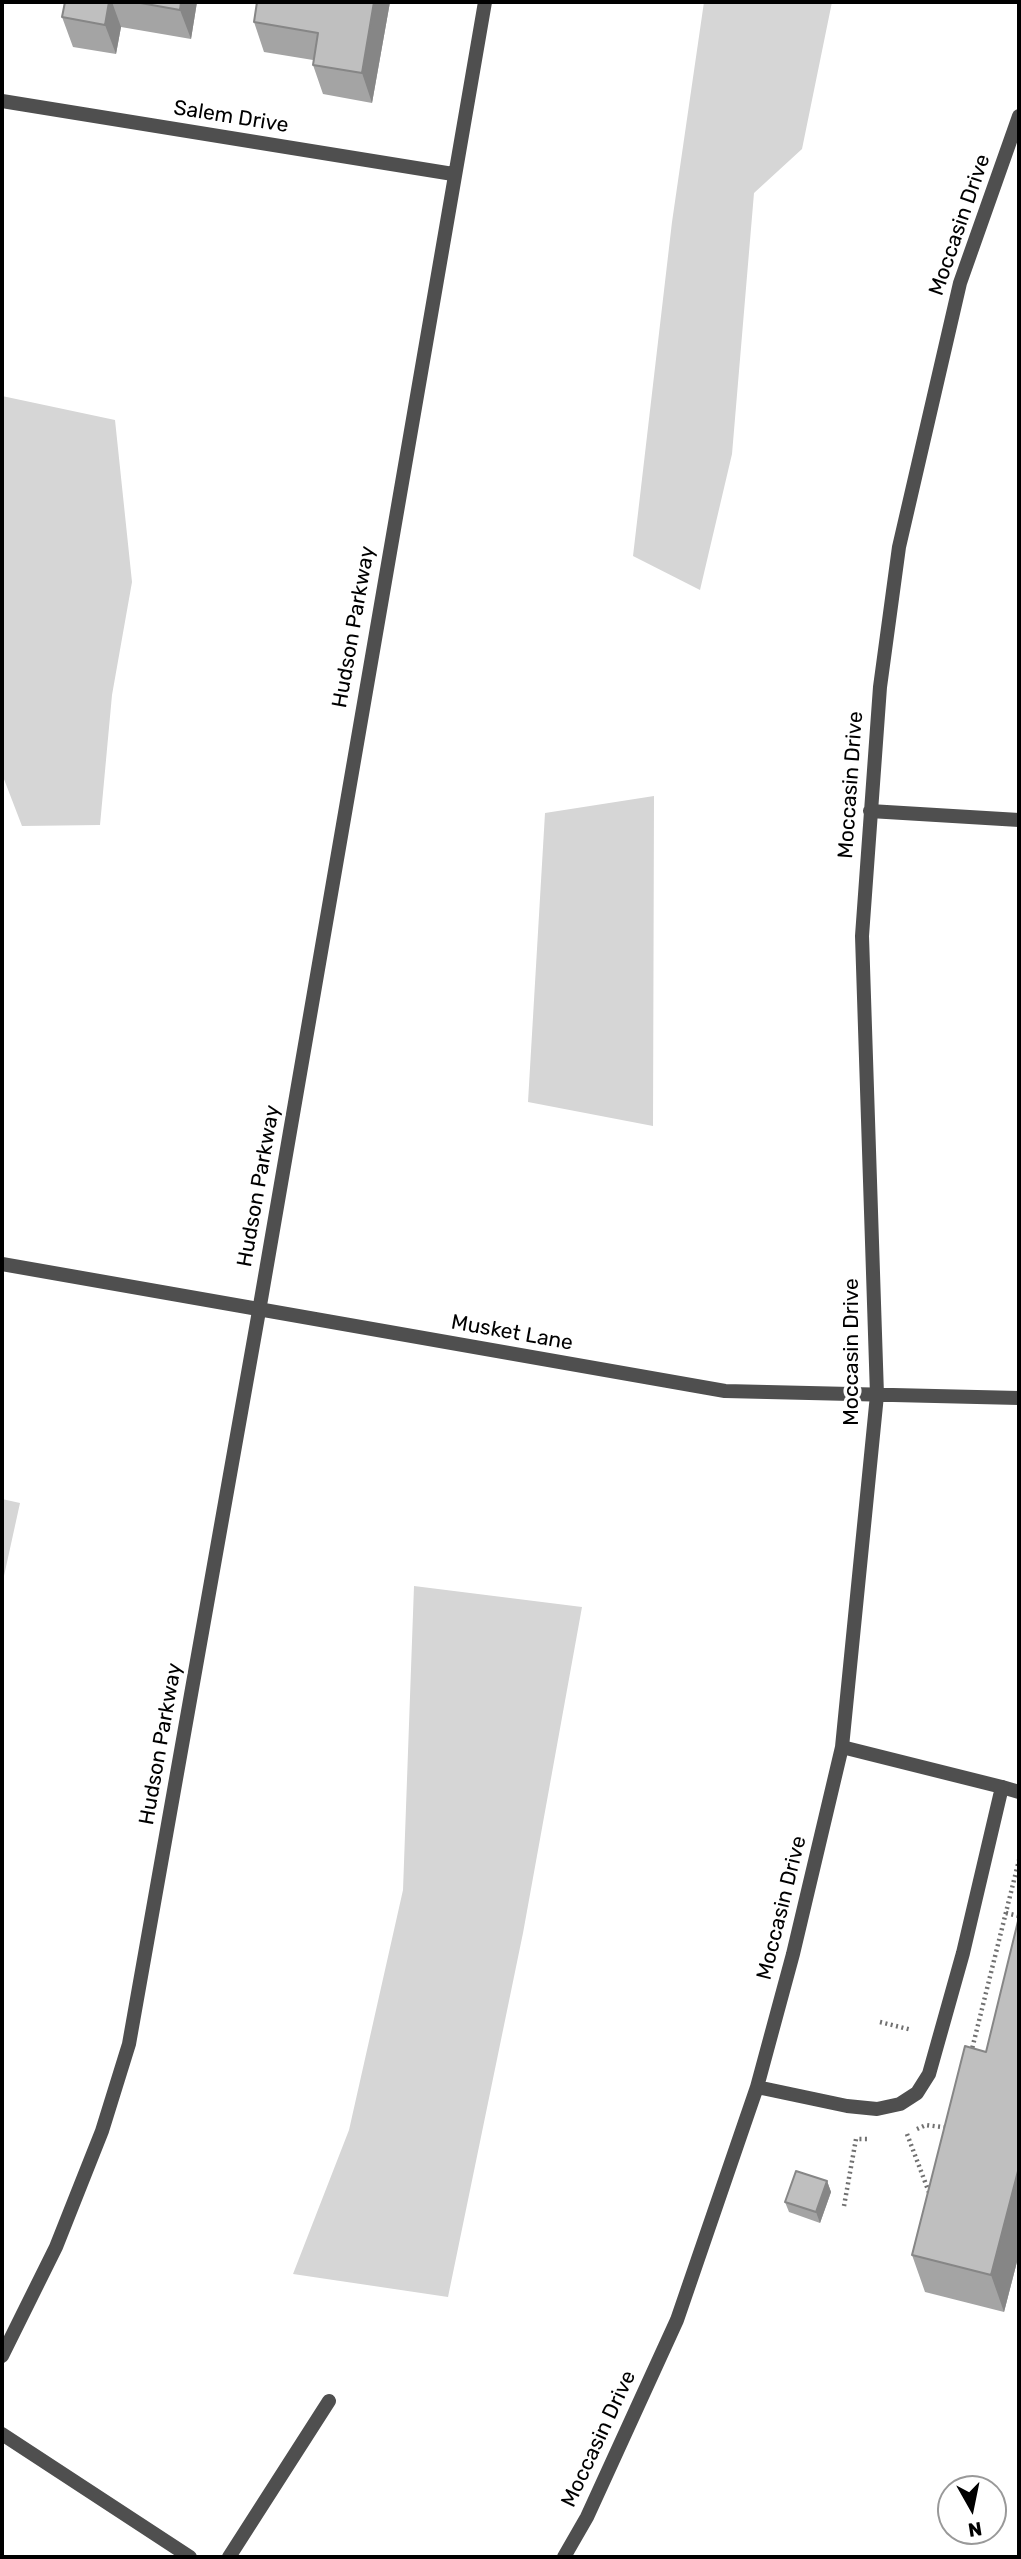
<!DOCTYPE html>
<style>
body{margin:0}
#map{position:relative;width:1021px;height:2559px;overflow:hidden;background:#fff;font-family:Rubik,sans-serif}
canvas{display:block}
.frame{position:absolute;inset:0;border:4px solid #000;pointer-events:none}
.north{position:absolute;left:937px;top:2475px;width:70px;height:70px;box-sizing:border-box;background:#fff;border:2px solid #999;border-radius:50%;rotate:171deg;font-size:19px;font-weight:700;line-height:28px;text-align:center;color:#000}
.north::after{content:'';display:block;margin:auto;width:24px;height:32px;background:#000;clip-path:polygon(50% 0,100% 100%,50% 72%,0 100%)}
</style>
<div id="map">
<canvas width="1021" height="2559"></canvas>
<div class="frame"></div>
<div class="north">N</div>
</div>
<script>
const ctx = document.querySelector('canvas').getContext('2d');
ctx.lineJoin = 'round';
function fill(path, color) { ctx.fillStyle = color; ctx.fill(path, 'evenodd'); }
const poly = rows => new Path2D(rows.map(r => 'M' + r).join(''));
function trace(path, color, width, dash) { ctx.strokeStyle = color; ctx.lineWidth = width; ctx.lineCap = dash ? 'butt' : 'round'; ctx.setLineDash(dash || []); ctx.stroke(path); }
function drawText(font, color, halo, rows, align = 'center') {
  ctx.font = font + ' Rubik,sans-serif'; ctx.lineWidth = 7; ctx.setLineDash([]); ctx.textBaseline = 'middle'; ctx.strokeStyle = halo; ctx.fillStyle = color; for (const [text, x, y, turn = 0] of rows) {
    ctx.save(); ctx.translate(x, y); ctx.rotate((+turn || 0) * Math.PI / 180); ctx.textAlign = isNaN(turn) ? turn : align; if (halo) ctx.strokeText(text, 0, 0); ctx.fillText(text, 0, 0); ctx.restore();
  }
}
fill(poly([
 [704,2,832,2,802,149,754,193,732,454,700,590,633,556,672,222],
 [2,396,115,420,132,582,112,695,100,825,22,826,2,774],
 [654,796,653,1126,528,1102,545,813],
 [2,1499,20,1503,2,1585],
 [414,1586,582,1607,523,1933,448,2297,293,2274,349,2130,403,1890]
]), '#d6d6d6');
trace(poly([
 [1006,1913,1019,1916],
 [880,2022,912,2030],
 [971,2053,1019,1860],
 [917,2129,926,2125,949,2128],
 [907,2134,930,2195],
 [844,2206,856,2139,868,2139]
]), '#717171', 4.5, [2, 3.5]);
trace(poly([
 [1002,1787,1019,1792],
 [2,2434,190,2557],
 [229,2557,329,2401]
]), '#4f4f4f', 14);
trace(poly([
 [2,101,453,174],
 [870,811,1019,820],
 [2,1264,725,1391,1019,1398],
 [757,2087,847,2106,877,2109,900,2104,917,2093,929,2074,963,1953,1002,1787,842,1747],
 [2,2356,56,2247,102,2131,129,2044,259,1311,485,2],
 [564,2557,587,2517,677,2320,757,2087,793,1954,842,1747,877,1395,862,936,880,687,899,547,960,283,1019,116]
]), '#4f4f4f', 14);
fill(poly([
 [65,2,197,2,191,39,121,27,116,54,73,47,62,17],
 [390,2,372,103,323,94,313,65,313,60,264,52,254,22],
 [1019,1917,1019,2254,1004,2312,925,2292,912,2255,986,2052],
 [827,2181,831,2192,820,2223,789,2212,785,2202]
]), '#a4a4a4');
fill(poly([
 [109,2,112,2,121,27,116,54,105,25],
 [181,2,197,2,191,39,180,10],
 [374,2,390,2,372,103,362,73],
 [1018,2171,1019,2176,1019,2254,1004,2312,991,2275],
 [827,2181,831,2192,820,2223,816,2212]
]), '#868686');
const building = poly([
 [65,2,109,2,105,25,62,17,65,2],
 [135,2,181,2,180,10,135,2],
 [257,2,374,2,362,73,313,65,318,33,254,22,257,2],
 [1019,1917,1019,2172,1018,2171,991,2275,912,2255,965,2046,986,2052,1019,1917],
 [796,2171,827,2181,816,2212,785,2202,796,2171]
]);
fill(building, '#bfbfbf');
trace(building, '#868686', 2);
drawText('21px', '#000', '#fff', [
 ["Salem Drive",231,117,9],
 ["Moccasin Drive",960,225,-71],
 ["Hudson Parkway",354,627,-80],
 ["Moccasin Drive",851,785,-86],
 ["Hudson Parkway",259,1186,-80],
 ["Musket Lane",512,1333,10],
 ["Moccasin Drive",852,1352,-90],
 ["Hudson Parkway",161,1744,-80],
 ["Moccasin Drive",782,1908,-76],
 ["Moccasin Drive",599,2439,-65]
]);
</script>
